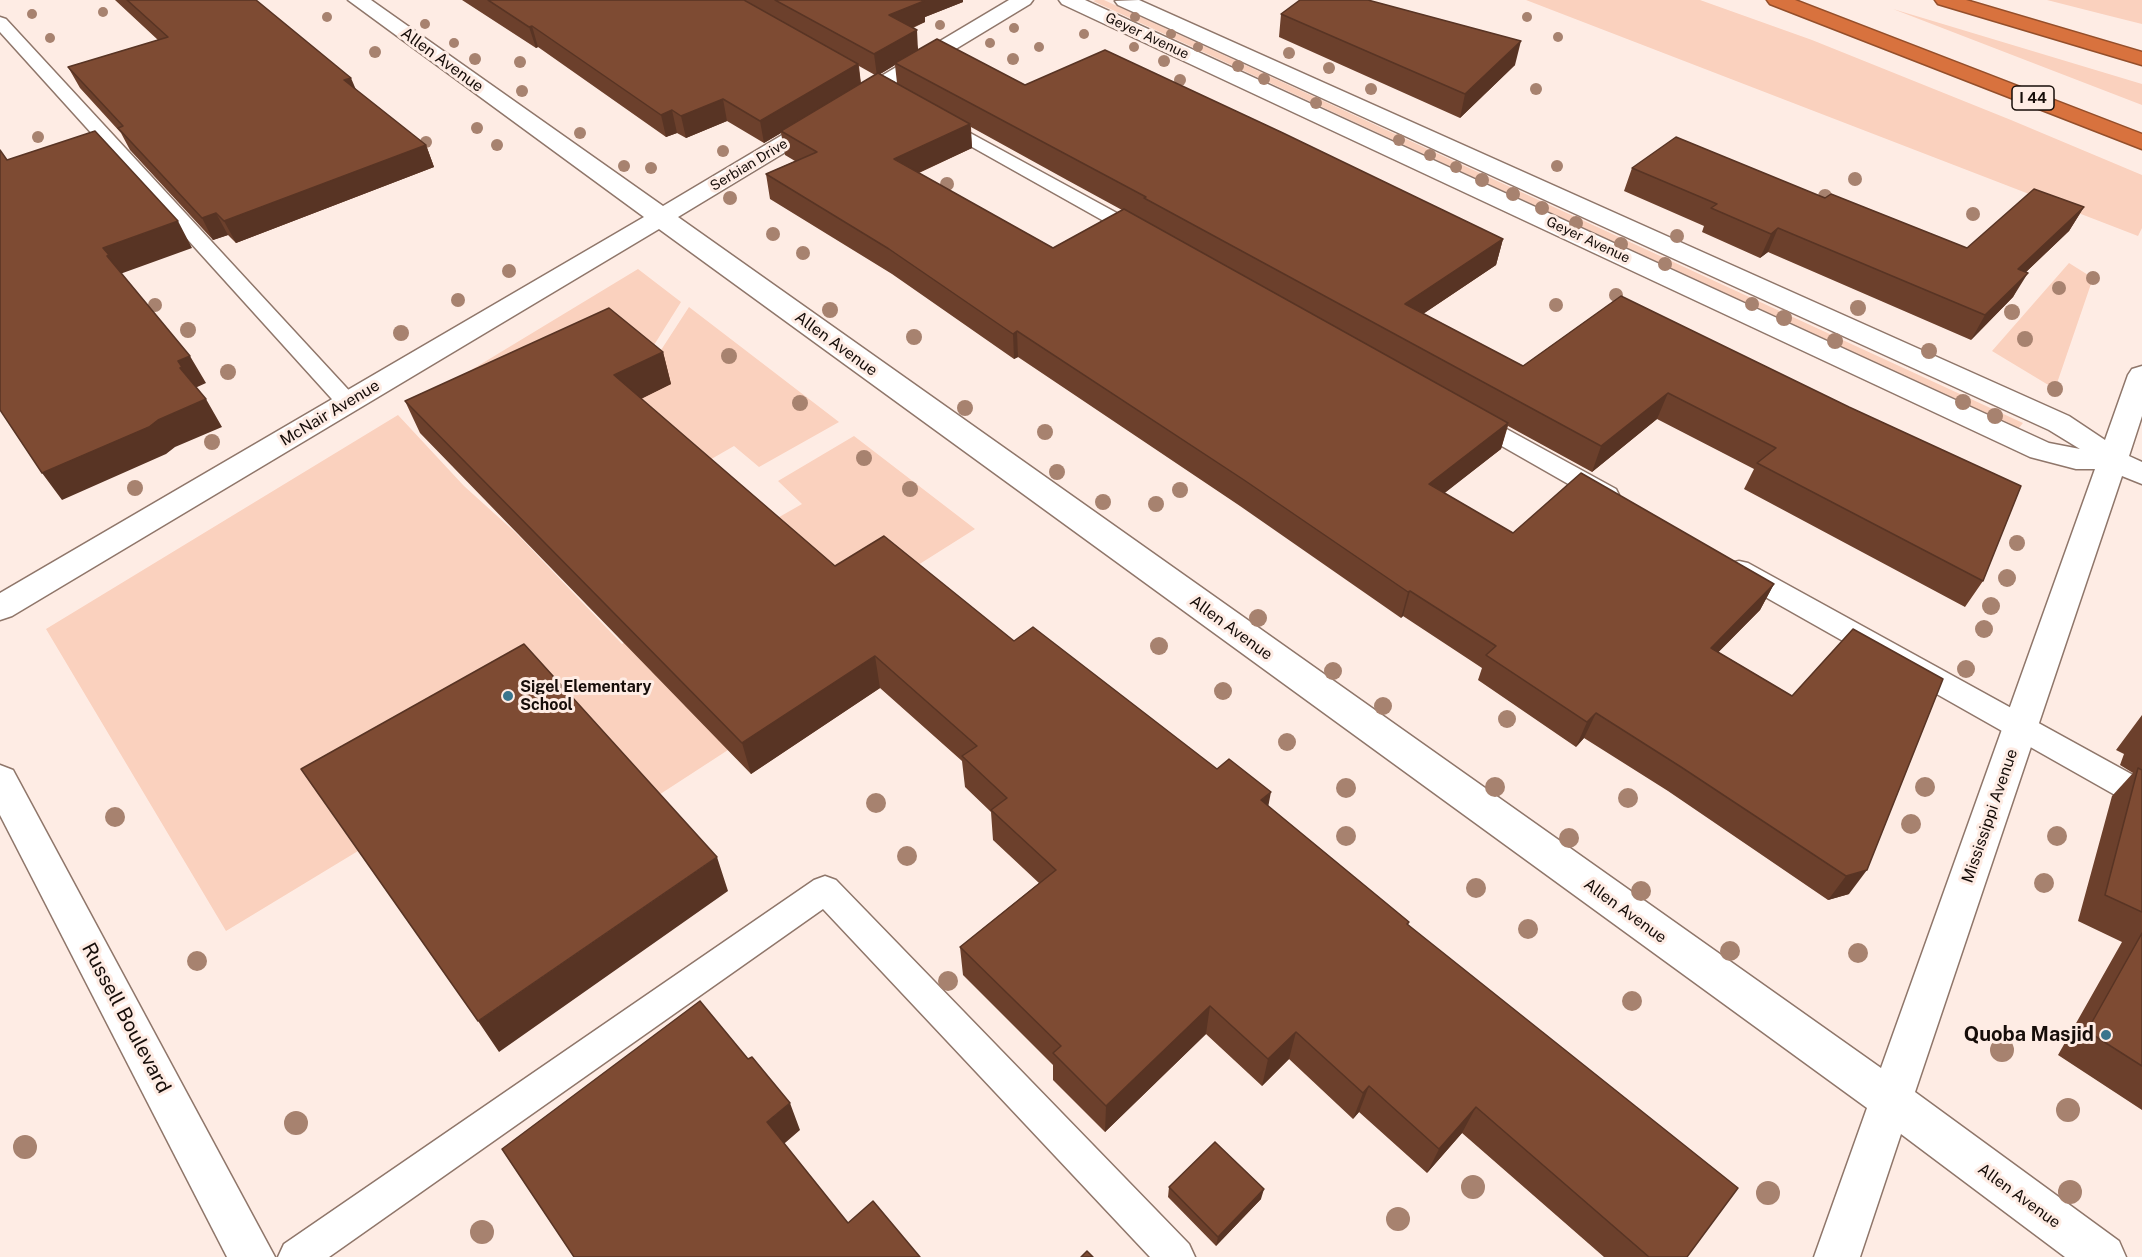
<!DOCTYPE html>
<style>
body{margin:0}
canvas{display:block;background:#feece4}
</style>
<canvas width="2142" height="1257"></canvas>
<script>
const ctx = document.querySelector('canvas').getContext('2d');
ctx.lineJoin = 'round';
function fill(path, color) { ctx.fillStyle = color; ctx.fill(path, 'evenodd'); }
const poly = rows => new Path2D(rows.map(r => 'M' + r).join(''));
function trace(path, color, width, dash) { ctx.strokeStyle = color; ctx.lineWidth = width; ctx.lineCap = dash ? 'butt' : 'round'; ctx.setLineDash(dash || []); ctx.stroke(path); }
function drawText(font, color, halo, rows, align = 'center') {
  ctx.font = font + ' "Public Sans",sans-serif'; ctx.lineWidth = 6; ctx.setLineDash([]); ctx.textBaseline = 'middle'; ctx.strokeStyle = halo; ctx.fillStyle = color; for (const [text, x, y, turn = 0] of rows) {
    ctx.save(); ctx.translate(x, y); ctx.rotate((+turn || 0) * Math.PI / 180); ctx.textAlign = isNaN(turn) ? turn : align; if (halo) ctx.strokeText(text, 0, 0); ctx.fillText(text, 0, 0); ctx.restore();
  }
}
fill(poly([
 [1096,0,1104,0,2023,423,2018,429,1093,1],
 [1526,0,1700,0,1812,40,2011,120,2142,175,2142,228,2138,236],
 [2047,0,2142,0,2142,24,2106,15],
 [1893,9,2142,84,2142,105],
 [2069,263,2093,278,2055,389,1992,351],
 [638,269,681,302,649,353,420,401],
 [689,307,839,422,759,467,734,446,694,469,624,407],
 [398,415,464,486,516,533,622,644,674,614,728,750,648,802,325,804,358,851,226,931,46,629],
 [854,436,975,529,899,577,841,599,760,528,802,504,778,481]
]), '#fad1be');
const service = poly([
 [0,17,6,19,356,398,360,403,356,408,348,410,340,408,0,32,0,17],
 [939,116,1148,230,1151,234,1148,238,1134,238,933,125,930,121,933,117,939,116],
 [1473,412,1481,415,1616,489,1619,495,1616,501,1607,503,1598,501,1465,425,1461,420,1465,415,1473,412],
 [1739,561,1748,563,2142,780,2142,807,2131,804,1730,577,1726,570,1730,563,1739,561],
 [825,876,836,880,1189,1244,1195,1257,1150,1257,823,909,329,1257,278,1257,284,1244,814,880,825,876]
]);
const minor = poly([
 [348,0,371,0,663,206,1009,0,1033,0,1030,4,678,217,1881,1068,2095,469,2076,469,2030,457,1062,4,1059,0,1085,0,2049,443,2080,449,2049,430,1118,5,1115,1,1139,0,2069,416,2105,440,2128,375,2132,369,2142,366,2142,416,2129,456,2142,462,2142,484,2122,476,1915,1092,2119,1241,2126,1257,2065,1257,1901,1134,1860,1257,1814,1257,1867,1108,659,229,12,616,0,620,0,593,644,217,348,0]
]);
const secondary = poly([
 [0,765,13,770,275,1257,227,1257,0,815,0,765]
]);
const motorway = poly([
 [1767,0,1795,0,2142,134,2142,149,1770,4,1767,0],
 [1935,0,1966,0,2142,52,2142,65,1938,4,1935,0]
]);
trace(service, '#8f766a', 3);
trace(minor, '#8f766a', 3);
trace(secondary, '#8f766a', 3);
trace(motorway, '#944f2b', 3);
fill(service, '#fff');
fill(minor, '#fff');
fill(secondary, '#fff');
fill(motorway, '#d8723e');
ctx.fillStyle = '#a7826f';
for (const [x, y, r] of [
 [103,12,5],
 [32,14,5],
 [327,17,5],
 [1135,17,5],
 [1527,17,5],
 [425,24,5],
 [940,25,5],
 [1014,28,5],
 [1084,34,5],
 [1171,34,5],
 [1558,37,5],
 [50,38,5],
 [454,43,5],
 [990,43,5],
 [1039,47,5],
 [1134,47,5],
 [1198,47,5],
 [375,52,6],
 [1289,53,6],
 [475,59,6],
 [1013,59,6],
 [1164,61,6],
 [520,62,6],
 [1238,66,6],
 [1329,68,6],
 [1264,79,6],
 [1180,80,6],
 [1371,89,6],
 [1536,89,6],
 [522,91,6],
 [1316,103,6],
 [477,128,6],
 [580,133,6],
 [38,137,6],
 [1399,140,6],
 [426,142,6],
 [497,145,6],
 [723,151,6],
 [1430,155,6],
 [624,166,6],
 [1557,166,6],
 [1456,167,6],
 [651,168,6],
 [1855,179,7],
 [1482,180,7],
 [947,184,7],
 [1513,194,7],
 [1825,196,7],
 [730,198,7],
 [1542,208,7],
 [1973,214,7],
 [1576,223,7],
 [773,234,7],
 [1677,236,7],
 [1621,244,7],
 [803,253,7],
 [1665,264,7],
 [509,271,7],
 [2093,278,7],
 [2059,288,7],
 [1616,295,7],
 [458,300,7],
 [1752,304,7],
 [155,305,7],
 [1556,305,7],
 [1858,308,8],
 [830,310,8],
 [2012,312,8],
 [1784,318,8],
 [188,330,8],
 [401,333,8],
 [914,337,8],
 [2025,339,8],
 [1835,341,8],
 [1929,351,8],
 [729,356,8],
 [228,372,8],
 [2055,389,8],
 [1963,402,8],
 [800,403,8],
 [965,408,8],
 [1995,416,8],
 [1045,432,8],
 [212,442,8],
 [864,458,8],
 [1057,472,8],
 [135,488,8],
 [910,489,8],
 [1180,490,8],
 [1103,502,8],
 [1156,504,8],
 [2017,543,8],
 [2007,578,9],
 [1991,606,9],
 [1258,618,9],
 [1984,629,9],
 [1159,646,9],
 [1966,669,9],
 [1333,671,9],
 [1223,691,9],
 [1383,706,9],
 [1507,719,9],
 [1287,742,9],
 [1495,787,10],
 [1925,787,10],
 [1346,788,10],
 [1628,798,10],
 [876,803,10],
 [115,817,10],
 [1911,824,10],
 [1346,836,10],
 [2057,836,10],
 [1569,838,10],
 [907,856,10],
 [2044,883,10],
 [1476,888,10],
 [1641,891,10],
 [1528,929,10],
 [1730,951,10],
 [1858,953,10],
 [197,961,10],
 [948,981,10],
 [1632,1001,10],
 [2002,1050,12],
 [2068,1110,12],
 [296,1123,12],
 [25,1147,12],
 [1473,1187,12],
 [2070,1192,12],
 [1768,1193,12],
 [1398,1219,12],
 [482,1232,12]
]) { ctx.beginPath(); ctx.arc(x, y, r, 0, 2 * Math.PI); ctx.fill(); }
fill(poly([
 [115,0,256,0,356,90,426,145,434,167,236,243,228,235,213,240,130,150,121,133,80,88,68,67,158,40],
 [462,0,963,0,963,2,925,17,925,22,913,28,918,49,1025,85,1503,239,1496,265,1423,314,1523,366,1621,296,1983,581,1965,607,1744,489,1754,469,1657,419,1592,472,1508,426,1501,449,1444,493,1513,533,1774,584,1760,610,1718,652,1792,696,1853,629,1849,894,1828,900,1668,791,1584,738,1576,747,1478,680,1482,668,1403,616,1401,618,1240,506,1018,357,1014,359,892,274,770,199,766,174,795,161,785,155,781,133,764,143,727,121,686,138,677,133,666,137,538,47,536,48],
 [895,65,897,83,880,74],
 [859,66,875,75,861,84],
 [971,127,1067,180,1122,210,1053,248,919,173,972,148],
 [1281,14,1515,65,1460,118,1279,37],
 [1632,168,1825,198,1967,248,2084,207,2069,231,2026,272,2013,297,1971,340,1768,252,1760,258,1702,232,1704,226,1624,191],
 [663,352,671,384,641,399,835,566,1014,641,1217,769,1268,806,1409,922,1408,925,1687,1257,1604,1257,1462,1133,1427,1173,1359,1112,1353,1119,1289,1059,1262,1086,1206,1034,1105,1132,1053,1080,1053,1065,963,975,960,947,1039,883,993,840,991,812,965,787,962,761,880,688,751,774,420,433,405,401],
 [2142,715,2142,1110,2058,1055,2122,942,2078,921,2112,796,2133,773,2120,765,2124,754,2116,750],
 [1169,1187,1261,1199,1216,1246,1168,1197]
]), '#6c402c');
fill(poly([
 [917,0,963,0,963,2,925,17,925,22,891,36,889,15],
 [532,26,538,47,536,48,529,27],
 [917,30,918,51,895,63,895,65,877,76,874,54],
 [1521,41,1515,65,1460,118,1465,94],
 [858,64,861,85,781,131,781,133,764,143,760,121],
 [351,78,360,99,344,80],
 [723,99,727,121,686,138,681,116],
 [672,110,677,133,666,137,661,115],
 [970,124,972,148,896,183,894,159],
 [426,145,434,167,236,243,224,221],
 [2084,207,2069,231,2004,293,2018,269],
 [216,213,228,235,213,240,202,218],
 [178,221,192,248,120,274,107,256,103,248],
 [1778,228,1768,252,1760,258,1771,234],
 [1503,239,1496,265,1399,330,1405,304],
 [2028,273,2013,297,1971,340,1985,315],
 [1017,331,1018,357,1014,359,1013,334],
 [663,352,671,384,624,407,614,375],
 [190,356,206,383,195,388,180,368,178,361],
 [1668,393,1657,419,1592,472,1601,446],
 [206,399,222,427,175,447,166,454,62,500,42,473,158,420],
 [1508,423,1501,449,1423,510,1429,484],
 [1774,584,1760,610,1698,673,1711,648],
 [1410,591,1403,616,1401,618,1408,592],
 [875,656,880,688,751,774,742,743],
 [1596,713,1584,738,1576,747,1587,722],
 [1271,792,1265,823,1261,800],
 [717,857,728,891,499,1052,478,1021],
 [1867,870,1849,894,1828,900,1846,876],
 [1210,1006,1206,1034,1105,1132,1106,1106],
 [1296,1032,1289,1059,1262,1086,1268,1059],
 [1369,1086,1359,1112,1353,1119,1363,1093],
 [790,1103,800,1130,778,1149,767,1122],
 [1476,1107,1462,1133,1427,1173,1439,1149],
 [1264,1189,1261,1199,1216,1246,1218,1237]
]), '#583424');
const building = poly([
 [127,0,256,0,351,78,344,80,426,145,224,221,216,213,202,218,118,128,123,126,68,67,168,37,127,0],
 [488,0,744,0,858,64,760,121,723,99,681,116,672,110,661,115,532,26,529,27,488,0],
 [775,0,921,0,924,1,889,15,917,30,874,54,775,0],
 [1300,0,1368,0,1521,41,1465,94,1281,14,1300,0],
 [937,39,1025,85,1105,50,1283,133,1503,239,1405,304,1523,366,1621,296,1849,407,2021,486,1983,581,1757,463,1776,448,1668,393,1601,446,1144,198,1146,197,895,63,937,39],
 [878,73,970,124,894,159,1053,248,1124,209,1508,423,1429,484,1513,533,1581,473,1774,584,1711,648,1792,696,1853,629,1943,679,1867,870,1846,876,1681,767,1596,713,1587,722,1486,655,1496,646,1410,591,1408,592,1244,480,1017,331,1013,334,889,249,766,174,817,152,781,131,878,73],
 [95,131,178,221,103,248,109,255,107,256,190,356,178,361,182,367,180,368,206,399,158,420,149,427,42,473,0,410,0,150,7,160,95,131],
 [1676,137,1825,198,1831,194,1967,248,2034,189,2084,207,2018,269,2028,273,1985,315,1778,228,1771,234,1711,208,1717,204,1632,168,1676,137],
 [609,308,663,352,614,375,835,566,884,536,1014,641,1033,627,1217,769,1229,759,1271,792,1261,800,1409,922,1407,924,1738,1188,1687,1257,1649,1257,1476,1107,1439,1149,1369,1086,1363,1093,1296,1032,1268,1059,1210,1006,1106,1106,1053,1053,1061,1046,960,947,1056,870,991,810,1007,798,962,756,977,746,875,656,742,743,405,401,609,308],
 [524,644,717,857,478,1021,301,769,524,644],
 [2138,768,2142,770,2142,912,2105,895,2138,768],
 [2142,933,2142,1066,2087,1031,2142,933],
 [700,1001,748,1059,752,1057,790,1103,767,1122,848,1223,873,1201,920,1257,574,1257,502,1149,700,1001],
 [1215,1142,1264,1189,1218,1237,1169,1187,1215,1142],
 [1087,1251,1093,1257,1081,1257,1087,1251]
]);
fill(building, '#7e4b33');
trace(building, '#583424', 1.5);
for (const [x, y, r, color] of [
 [508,696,6,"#39758d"],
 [2106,1035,6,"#39758d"]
]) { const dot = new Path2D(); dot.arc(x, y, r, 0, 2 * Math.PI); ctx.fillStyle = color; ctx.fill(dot); trace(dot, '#feece4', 2); }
drawText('14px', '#160d09', '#feece4', [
 ["Geyer Avenue",1147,36,25],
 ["Serbian Drive",749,165,-31],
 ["Geyer Avenue",1588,240,25]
]);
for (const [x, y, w] of [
 [2033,98,42]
]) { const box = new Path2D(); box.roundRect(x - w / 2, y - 12, w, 24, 4.5); ctx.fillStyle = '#feece4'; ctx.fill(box); trace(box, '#160d09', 1.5); }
drawText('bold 15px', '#160d09', null, [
 ["I 44",2033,98]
]);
drawText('16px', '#160d09', '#feece4', [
 ["Allen Avenue",442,60,36],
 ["Allen Avenue",836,344,36],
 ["McNair Avenue",330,413,-31],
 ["Allen Avenue",1231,628,36],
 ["Mississippi Avenue",1990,816,-71],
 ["Allen Avenue",1625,911,36],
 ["Allen Avenue",2019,1196,36]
]);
drawText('bold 16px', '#160d09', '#feece4', [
 ["Sigel Elementary",520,687],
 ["School",520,705]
], 'left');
drawText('20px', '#160d09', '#feece4', [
 ["Russell Boulevard",126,1018,62]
]);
drawText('bold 20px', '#160d09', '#feece4', [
 ["Quoba Masjid",2094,1035]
], 'right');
</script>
